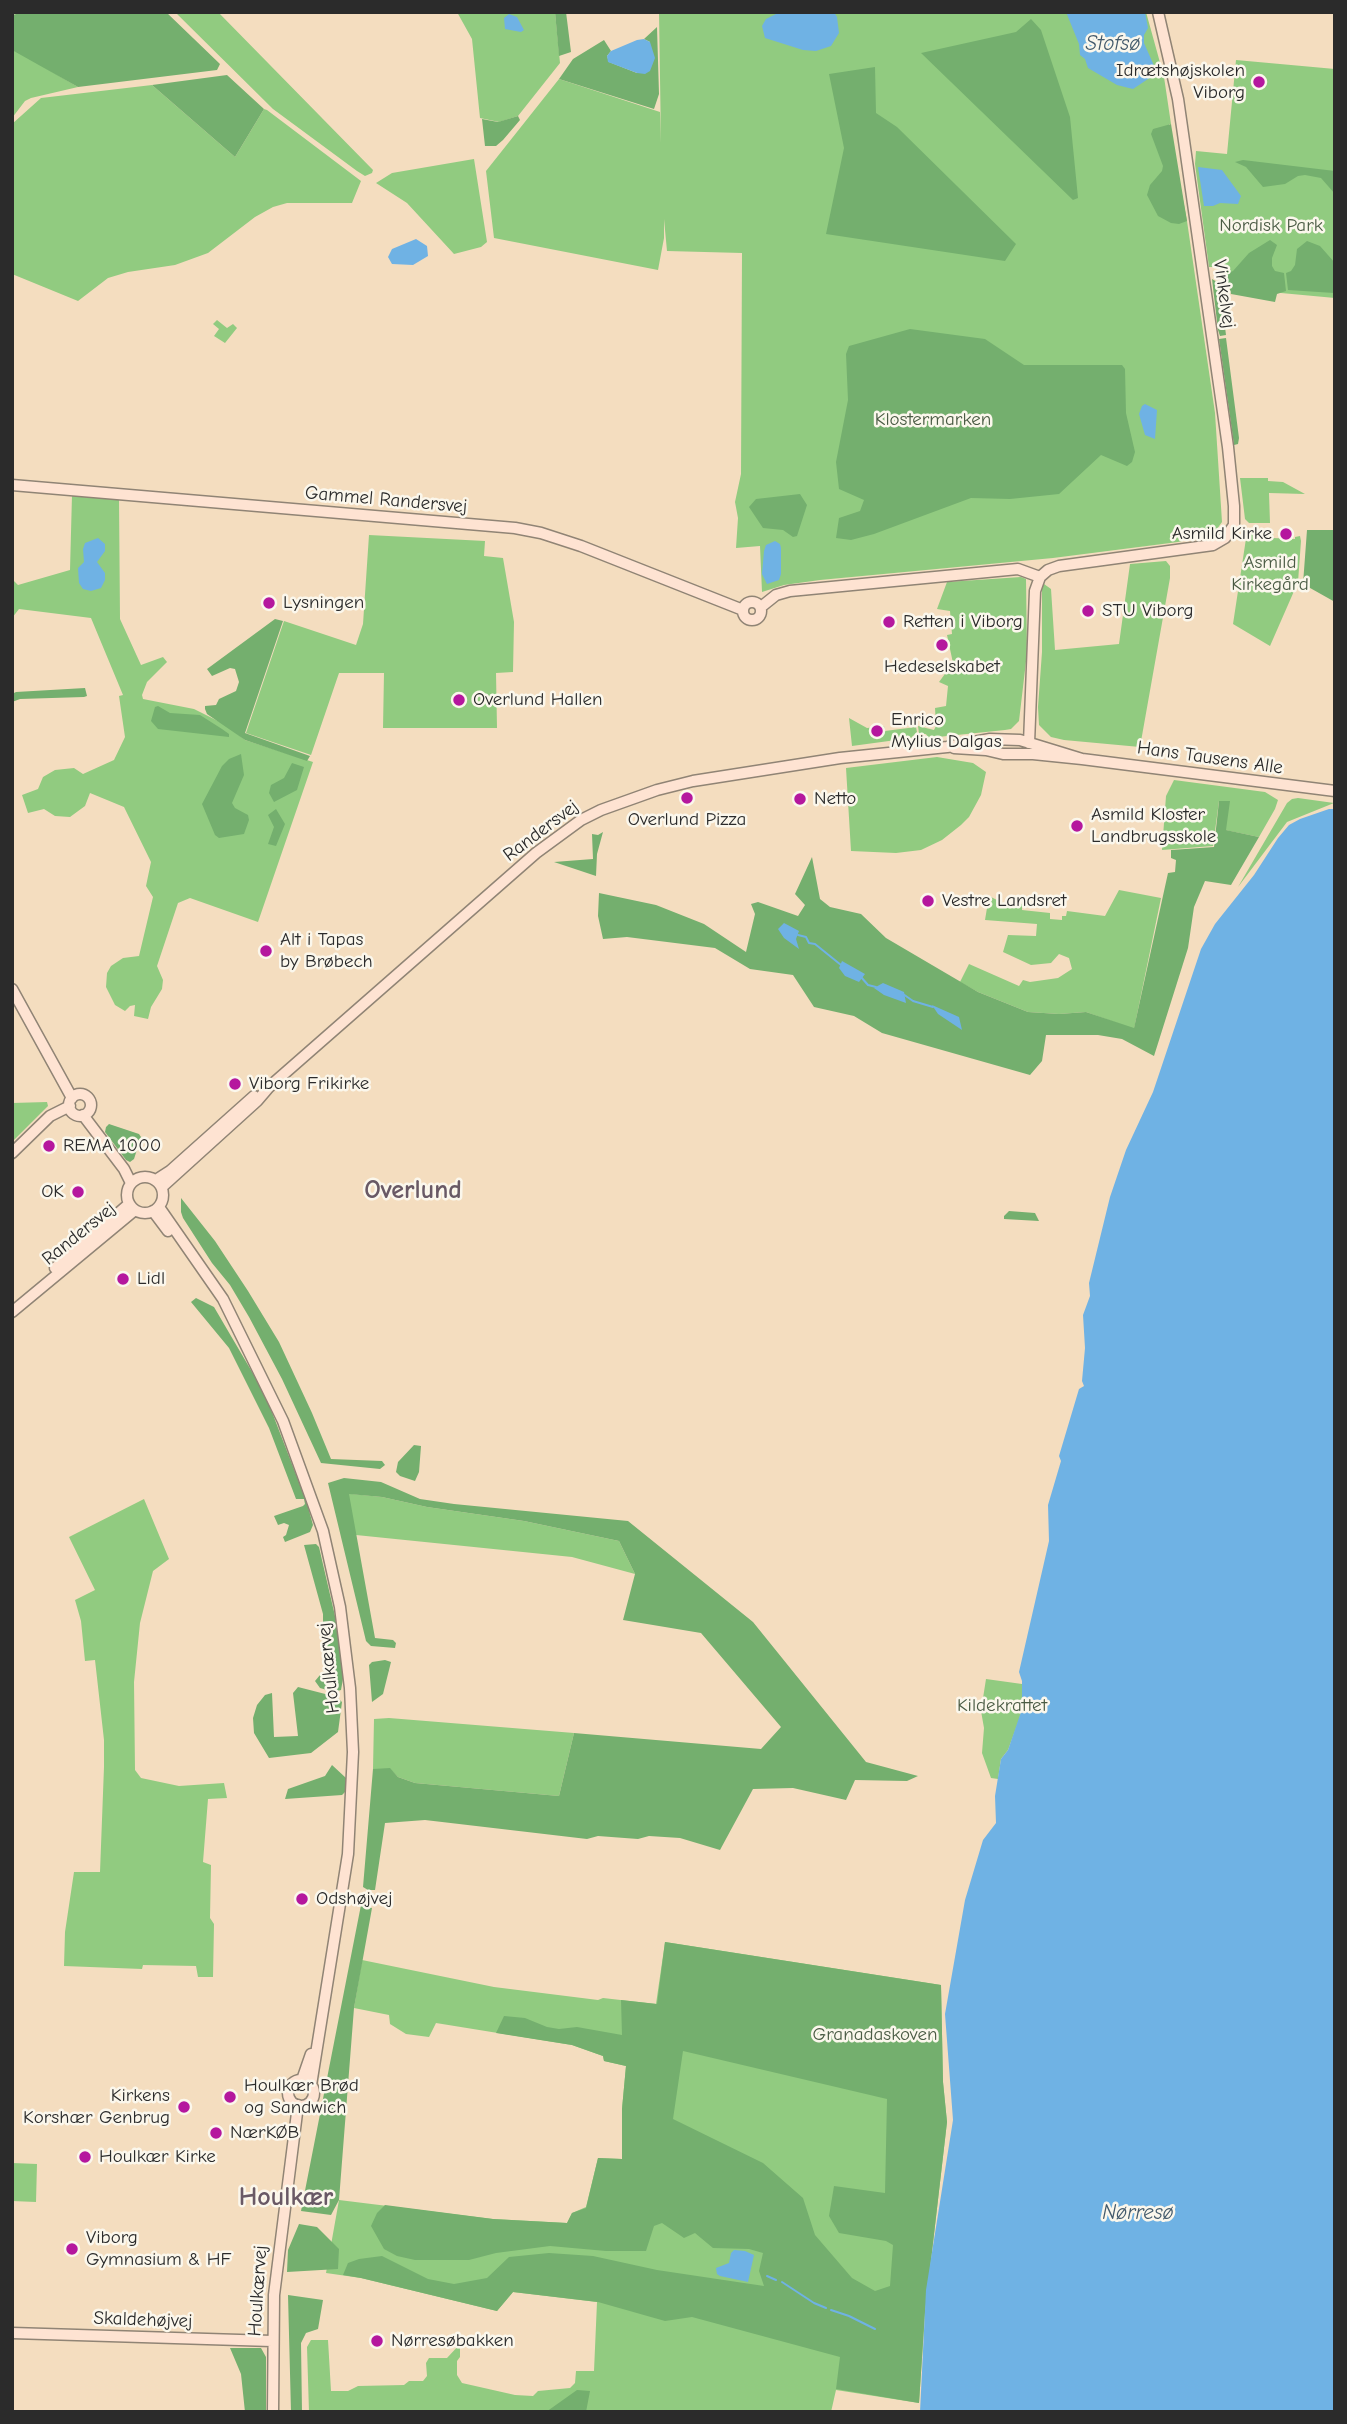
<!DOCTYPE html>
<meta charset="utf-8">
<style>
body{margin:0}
#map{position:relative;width:1347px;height:2424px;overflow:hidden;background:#f4ddbf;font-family:"Comic Neue",sans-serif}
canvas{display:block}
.frame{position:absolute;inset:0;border:14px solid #2b2b2b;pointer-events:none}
</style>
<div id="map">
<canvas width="1347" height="2424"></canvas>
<div class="frame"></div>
</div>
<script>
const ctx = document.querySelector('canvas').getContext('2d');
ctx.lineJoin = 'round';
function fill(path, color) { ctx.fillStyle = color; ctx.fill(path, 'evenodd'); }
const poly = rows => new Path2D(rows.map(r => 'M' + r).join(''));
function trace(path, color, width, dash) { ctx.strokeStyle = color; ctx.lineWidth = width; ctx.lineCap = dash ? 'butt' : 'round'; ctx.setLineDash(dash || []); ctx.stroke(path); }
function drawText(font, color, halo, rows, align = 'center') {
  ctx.font = font + ' "Comic Neue",sans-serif'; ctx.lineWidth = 5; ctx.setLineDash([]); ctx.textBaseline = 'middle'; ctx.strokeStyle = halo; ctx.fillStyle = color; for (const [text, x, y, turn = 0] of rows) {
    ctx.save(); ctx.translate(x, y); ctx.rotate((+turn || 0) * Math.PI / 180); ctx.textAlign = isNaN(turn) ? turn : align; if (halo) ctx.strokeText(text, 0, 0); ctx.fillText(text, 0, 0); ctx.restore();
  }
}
fill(poly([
 [175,12,218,12,373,170,372,173,365,176,357,171,273,109],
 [457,12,555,12,560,63,518,116,499,122,480,118,472,39],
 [659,12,1146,12,1164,77,1171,124,1169,124,1187,221,1215,413,1222,522,1217,529,1211,534,1178,542,1053,558,820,580,784,585,762,592,760,546,736,548,738,518,735,502,741,474,742,253,667,251,664,219,664,238,658,270,494,238,486,171,559,79,660,112,661,143],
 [12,50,20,53,78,87,31,98,25,101,12,118],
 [1236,60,1335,69,1335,298,1227,288,1221,267,1209,267,1195,164,1196,151,1227,154],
 [152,85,235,157,264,109,267,110,361,181,352,203,287,203,273,207,255,217,208,253,175,265,128,272,108,278,78,301,12,274,12,124,41,98],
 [474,159,487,242,481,247,454,254,407,203,376,183,392,173],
 [217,320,227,328,233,324,237,328,225,343,214,336,219,329,213,324],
 [1240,478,1268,478,1268,481,1283,482,1305,494,1269,493,1270,523,1249,523,1245,519],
 [72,495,119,499,120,619,141,665,163,657,167,662,147,682,142,695,143,699,194,709,228,726,245,740,313,762,258,922,190,898,178,903,157,966,163,980,162,989,151,1007,148,1019,134,1016,135,1005,130,1006,125,1011,115,1005,106,987,107,973,111,966,123,958,139,956,153,897,146,886,151,862,124,807,90,793,85,806,70,817,55,816,44,809,28,813,22,795,38,789,43,777,55,770,74,768,83,774,114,760,125,737,119,696,123,695,91,618,19,609,12,618,12,579,18,585,70,570],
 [1250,529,1273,531,1273,538,1295,539,1295,537,1300,536,1301,541,1298,582,1270,646,1233,624,1247,532],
 [369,535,485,541,484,556,503,558,514,622,513,672,496,673,497,728,383,728,384,673,339,673,311,755,246,733,284,621,356,645,363,624],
 [1166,561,1170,566,1170,578,1140,747,1064,740,1051,737,1039,725,1038,707,1042,652,1042,588,1044,584,1051,589,1055,650,1119,644,1130,564],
 [1021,577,1026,579,1027,653,1019,721,1011,729,1005,730,928,738,926,734,919,734,918,726,934,730,936,726,935,708,946,706,948,686,939,682,953,663,947,635,952,634,950,611,937,609,947,582],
 [849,718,867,728,884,726,885,731,916,727,917,732,911,738,852,746],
 [937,757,973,763,986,772,981,795,969,817,961,825,942,840,921,850,896,853,851,851,846,768],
 [1174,780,1265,792,1278,800,1275,809,1259,837,1225,830,1219,801,1213,846,1162,850,1166,796],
 [1298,798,1334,803,1287,822,1238,887,1287,803,1292,799],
 [1119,890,1161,898,1134,1029,1086,1012,1059,1014,1028,1012,978,992,960,982,969,964,1019,986,1023,980,1030,982,1058,978,1072,969,1069,958,1059,954,1051,963,1031,965,1003,952,1008,935,1036,936,1037,924,985,920,989,896,1003,903,1022,904,1022,910,1050,913,1050,919,1062,920,1062,916,1066,916,1067,911,1105,916],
 [47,1102,48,1106,14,1140,12,1137,12,1103],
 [332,1492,382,1497,427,1507,524,1521,619,1541,635,1574,572,1557,356,1535],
 [144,1499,169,1559,153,1571,140,1623,134,1682,135,1770,141,1778,179,1786,224,1783,227,1798,208,1799,203,1862,211,1865,210,1918,214,1924,213,1977,198,1977,196,1966,143,1965,142,1969,64,1966,65,1932,74,1872,100,1872,104,1767,104,1740,95,1660,85,1661,81,1621,75,1600,95,1590,69,1537],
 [986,1679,1022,1684,1022,1709,1019,1720,1008,1750,1001,1759,998,1779,991,1778,982,1753,984,1728,981,1711],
 [389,1718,574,1733,559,1796,415,1783,398,1777,390,1769,373,1769,374,1719],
 [665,1942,941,1985,943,2082,947,2122,925,2312,919,2403,836,2390,831,2412,309,2412,307,2347,311,2340,328,2340,331,2391,348,2391,358,2386,404,2385,409,2381,423,2381,427,2376,426,2363,429,2358,447,2358,460,2344,460,2357,457,2361,457,2375,462,2383,515,2395,533,2396,538,2391,570,2388,575,2383,576,2371,594,2371,597,2302,513,2292,497,2311,361,2278,326,2273,339,2200,493,2219,567,2223,572,2213,586,2207,598,2158,622,2159,622,2109,626,2066,604,2061,603,2056,572,2045,436,2023,429,2037,406,2034,390,2024,389,2015,354,2008,362,1960,494,1987,598,2000,603,1998,656,2004],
 [12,2163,37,2164,36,2202,12,2201]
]), '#91cb80');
fill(poly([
 [25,12,166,12,220,64,217,70,78,87,12,50,12,15],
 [555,12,566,12,571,52,559,56],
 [1031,19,1041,30,1070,117,1078,198,1073,200,921,53,1016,32],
 [657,27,659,94,654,109,559,79,573,59,604,40,611,51,607,56,609,62,637,73,650,42,644,39],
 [875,67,876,113,897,127,1016,244,1005,261,826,234,844,148,829,74],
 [227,75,264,109,235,157,152,85],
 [518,116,520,120,503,140,496,146,485,146,482,119,498,122],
 [1171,124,1187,221,1179,224,1171,223,1158,216,1147,195,1150,185,1162,171,1163,166,1151,134,1153,129],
 [1243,160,1335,171,1335,194,1321,178,1305,175,1298,176,1285,184,1263,187,1246,167,1235,162],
 [1270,240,1277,245,1272,258,1272,266,1275,271,1284,273,1286,291,1277,294,1275,302,1231,294,1226,274,1233,271,1249,253],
 [1307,241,1320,246,1335,263,1334,293,1288,290,1286,273,1291,271,1295,265,1297,249],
 [1212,279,1217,282,1220,288,1226,335,1220,336,1218,330],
 [910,329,985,339,1024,365,1122,365,1125,369,1126,413,1135,452,1132,462,1127,466,1101,455,1059,494,1010,499,971,498,874,534,851,540,836,538,839,518,860,511,864,500,839,489,836,462,848,400,846,354,849,346],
 [1226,338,1239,438,1238,444,1234,445,1219,339],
 [800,494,807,505,797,536,793,537,783,530,763,528,749,507,756,499],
 [1307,530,1335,530,1335,602,1303,584],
 [275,619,283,621,245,733,310,756,307,761,245,740,207,714,205,709,205,706,216,705,219,699,236,691,239,682,235,669,230,668,212,676,207,669],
 [85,688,87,696,84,697,20,699,12,702,12,694,16,692],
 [158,706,170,713,200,715,222,729,229,734,229,737,158,729,151,721,155,707],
 [241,754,244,775,232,803,235,808,248,815,249,820,244,834,219,838,215,835,202,804,222,766,229,759],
 [292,763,304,767,297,790,274,802,269,793,271,785,284,778],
 [1219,801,1230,801,1226,830,1259,837,1231,885,1205,881,1194,907,1188,948,1154,1056,1122,1039,1098,1035,1046,1035,1042,1061,1030,1075,882,1033,854,1016,814,1007,793,975,750,969,715,948,627,937,603,939,598,916,599,893,656,905,704,924,746,952,755,914,751,904,758,902,798,916,805,905,795,894,812,857,820,899,830,907,861,914,886,938,978,992,1028,1012,1059,1014,1086,1012,1134,1028,1168,873,1175,872,1176,860,1171,858,1171,850,1214,847],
 [276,809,285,824,276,846,268,844,274,827,268,815],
 [603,832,597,854,596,876,554,862,593,859,592,834,598,835],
 [109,1124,139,1134,141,1137,134,1159,130,1162,126,1160,105,1132,106,1127],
 [181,1198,215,1241,248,1291,279,1342,312,1413,331,1459,382,1461,385,1465,380,1469,321,1463,282,1379,249,1317,230,1285,212,1263,183,1218,181,1212],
 [1009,1211,1035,1213,1039,1221,1004,1219,1004,1216],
 [196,1298,214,1307,265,1394,307,1503,313,1525,310,1532,285,1542,283,1537,286,1535,289,1525,284,1523,278,1525,274,1516,303,1506,305,1504,304,1499,296,1499,269,1428,229,1348,191,1302],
 [414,1445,421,1446,419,1472,415,1481,400,1476,396,1472,398,1462],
 [344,1478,381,1482,420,1499,454,1504,628,1521,753,1622,866,1762,918,1776,907,1781,855,1780,846,1800,793,1788,753,1789,720,1850,680,1838,649,1836,638,1839,598,1836,587,1839,425,1820,385,1823,375,1890,368,1890,363,1887,373,1769,390,1768,398,1777,415,1783,559,1796,574,1733,761,1749,781,1727,701,1633,623,1620,635,1574,619,1541,524,1521,427,1507,382,1497,349,1494,375,1638,393,1640,396,1643,395,1648,371,1646,366,1641,328,1483],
 [316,1544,319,1547,322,1560,335,1616,344,1673,341,1690,334,1692,320,1688,315,1681,320,1675,329,1674,323,1637,323,1614,304,1545],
 [385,1660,391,1662,383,1694,372,1702,369,1665,372,1662],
 [298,1687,337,1697,342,1702,338,1732,311,1753,269,1758,254,1733,253,1718,257,1705,265,1695,272,1693,274,1737,298,1736,293,1693],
 [332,1765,346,1778,345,1792,342,1795,285,1799,288,1789,325,1776],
 [361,1905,372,1908,354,2008,339,2200,331,2215,301,2211],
 [665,1942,941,1985,943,2082,947,2122,925,2312,919,2403,836,2389,840,2357,692,2317,665,2321,598,2302,513,2292,497,2311,361,2278,343,2275,348,2263,359,2259,382,2256,428,2279,454,2284,487,2278,509,2257,549,2253,593,2256,657,2270,764,2286,759,2271,763,2253,749,2249,713,2248,695,2233,684,2238,662,2223,654,2226,646,2251,606,2251,550,2246,496,2253,469,2260,415,2260,397,2256,384,2249,371,2226,377,2213,385,2205,493,2219,567,2223,572,2213,586,2208,598,2158,622,2159,622,2109,626,2066,604,2061,603,2056,572,2045,496,2033,504,2016,525,2018,547,2027,559,2029,577,2027,622,2035,621,2000,657,2004],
 [683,2051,887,2099,885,2193,834,2186,829,2216,839,2233,886,2241,893,2245,890,2286,875,2291,852,2278,815,2235,803,2198,763,2163,673,2119],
 [299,2224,317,2227,339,2249,338,2269,287,2272,288,2250],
 [288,2295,323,2300,318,2329,306,2333,301,2343,302,2412,291,2412],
 [230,2348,261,2348,266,2357,266,2412,245,2412,241,2374],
 [577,2390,590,2391,586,2412,546,2412]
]), '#74af6e');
fill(poly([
 [780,12,834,12,837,17,839,33,831,46,816,51,803,50,765,38,762,26,766,19],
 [1066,12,1145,12,1148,28,1144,35,1144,43,1155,68,1151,77,1133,89,1117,85,1088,68,1085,59,1080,55,1079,44],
 [509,14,517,17,524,30,521,32,505,29,504,18],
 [644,39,650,42,655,58,650,71,645,74,637,73,608,62,607,56,611,51,637,40],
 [1198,167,1222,170,1241,196,1238,204,1220,203,1213,206,1204,206],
 [416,239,427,246,428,256,413,265,392,264,388,257,392,249],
 [1145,404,1157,410,1155,439,1145,435,1139,414,1142,406],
 [98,538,105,544,105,551,97,562,105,573,105,580,101,588,91,591,83,589,79,583,78,568,84,562,83,549,85,543],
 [775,541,780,544,781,548,781,574,779,580,767,584,762,574,764,551,766,545],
 [1329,809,1335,809,1335,2412,920,2412,926,2290,953,2120,945,2014,965,1900,983,1840,996,1823,995,1796,1001,1759,1008,1750,1022,1709,1022,1681,1019,1672,1049,1541,1048,1505,1061,1461,1059,1456,1079,1389,1084,1386,1082,1381,1085,1348,1083,1315,1090,1296,1089,1283,1110,1197,1126,1150,1153,1092,1201,949,1215,924,1254,875,1278,838,1289,825,1300,819],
 [784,923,799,931,796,939,799,949,784,938,778,929],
 [842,961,865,974,859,982,845,976,839,968],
 [883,983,904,992,906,1003,884,995,874,988],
 [932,1005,959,1017,962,1030,938,1014],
 [734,2250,745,2251,754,2255,748,2282,720,2276,717,2274,716,2268,729,2263,731,2253]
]), '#6fb2e4');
trace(poly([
 [798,935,806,937,809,943,815,944,841,965],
 [861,977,868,985,876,987],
 [903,994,913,1001,933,1007],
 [767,2276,776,2280],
 [782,2282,814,2303,826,2308],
 [831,2310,849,2316,875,2329]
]), '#6fb2e4', 2);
const secondary = poly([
 [12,485,515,528,541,533,581,546,743,610],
 '743 611a9 9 0 1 1 18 0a9 9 0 1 1-18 0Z',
 [761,607,776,595,790,591,1018,569,1040,577],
 [1029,743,1035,591,1040,577,1048,570,1059,566,1213,545,1225,538,1234,525,1234,506,1228,447,1178,99,1158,12],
 [954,748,986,750,1003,754,1033,754,1082,759,1335,791],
 [12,989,72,1098],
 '69 1105a11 11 0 1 1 22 0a11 11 0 1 1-22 0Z',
 [83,1115,124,1169,131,1183],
 [12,1153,50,1116,70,1106],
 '127 1195a18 18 0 1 1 36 0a18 18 0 1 1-36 0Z',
 [156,1180,170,1171,254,1096],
 [162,1187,257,1101,269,1087,536,853,581,820,601,810,657,790,693,781,840,758,947,747,990,739,1020,740,1082,759],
 [159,1207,223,1299,283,1421,323,1531,340,1607,350,1688,353,1752,348,1854,311,2085],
 [153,1211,168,1231],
 [55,1268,129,1204],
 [12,1312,135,1210],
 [302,2080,311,2054],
 '288 2093a13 13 0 1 1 26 0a13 13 0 1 1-26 0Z',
 [12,2333,272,2341],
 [273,2412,274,2295,298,2105]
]);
trace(secondary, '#908475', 13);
trace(secondary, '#fee3d2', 10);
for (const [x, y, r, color] of [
 [1259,82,7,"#b5179e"],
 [1286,534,7,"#b5179e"],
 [269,603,7,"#b5179e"],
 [1088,611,7,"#b5179e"],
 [889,622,7,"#b5179e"],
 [942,645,7,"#b5179e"],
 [459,700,7,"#b5179e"],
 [877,731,7,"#b5179e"],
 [687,798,7,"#b5179e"],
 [800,799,7,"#b5179e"],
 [1077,826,7,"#b5179e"],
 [928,901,7,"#b5179e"],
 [266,951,7,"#b5179e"],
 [235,1084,7,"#b5179e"],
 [49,1146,7,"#b5179e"],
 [78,1192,7,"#b5179e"],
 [123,1279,7,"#b5179e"],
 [302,1899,7,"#b5179e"],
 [230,2097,7,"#b5179e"],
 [184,2107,7,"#b5179e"],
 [216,2133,7,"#b5179e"],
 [85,2157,7,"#b5179e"],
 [72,2249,7,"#b5179e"],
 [377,2341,7,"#b5179e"]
]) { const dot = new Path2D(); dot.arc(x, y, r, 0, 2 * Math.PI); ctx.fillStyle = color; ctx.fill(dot); trace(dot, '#fbf7ec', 2.5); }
drawText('19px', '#2b2b2b', '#fbf7ec', [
 ["Idrætshøjskolen",1245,71,"right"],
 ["Viborg",1245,93,"right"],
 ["Asmild Kirke",1272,534,"right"],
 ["Lysningen",283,603],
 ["STU Viborg",1102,611],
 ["Retten i Viborg",903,622],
 ["Hedeselskabet",942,667,"center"],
 ["Overlund Hallen",473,700],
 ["Enrico",891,720],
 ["Mylius Dalgas",891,742],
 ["Netto",814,799],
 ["Asmild Kloster",1091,815],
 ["Landbrugsskole",1091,837],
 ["Overlund Pizza",687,820,"center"],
 ["Vestre Landsret",942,901],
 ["Alt i Tapas",280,940],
 ["by Brøbech",280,962],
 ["Viborg Frikirke",249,1084],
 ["REMA 1000",63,1146],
 ["OK",64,1192,"right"],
 ["Lidl",137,1279],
 ["Odshøjvej",316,1899],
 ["Houlkær Brød",244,2086],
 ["og Sandwich",244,2108],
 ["Kirkens",170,2096,"right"],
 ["Korshær Genbrug",170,2118,"right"],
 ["NærKØB",230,2133],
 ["Houlkær Kirke",99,2157],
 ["Viborg",86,2238],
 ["Gymnasium & HF",86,2260],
 ["Nørresøbakken",391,2341]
], 'left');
drawText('19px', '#4a5b44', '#fbf7ec', [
 ["Nordisk Park",1271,226],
 ["Klostermarken",933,420],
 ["Asmild",1270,563],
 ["Kirkegård",1270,585],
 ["Kildekrattet",1002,1706],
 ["Granadaskoven",875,2035]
]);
drawText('19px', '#2b2b2b', '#fbf7ec', [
 ["Vinkelvej",1224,294,82],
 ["Gammel Randersvej",386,500,5],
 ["Hans Tausens Alle",1210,758,8],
 ["Randersvej",541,831,-37],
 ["Randersvej",79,1234,-39],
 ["Houlkærvej",329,1668,-96],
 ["Houlkærvej",258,2291,-86],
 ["Skaldehøjvej",143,2320,2]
]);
drawText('italic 21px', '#435a6c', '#fbf7ec', [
 ["Stofsø",1113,44],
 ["Nørresø",1138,2213]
]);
drawText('bold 26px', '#695965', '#fbf7ec', [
 ["Overlund",413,1191],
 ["Houlkær",286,2198]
]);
</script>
